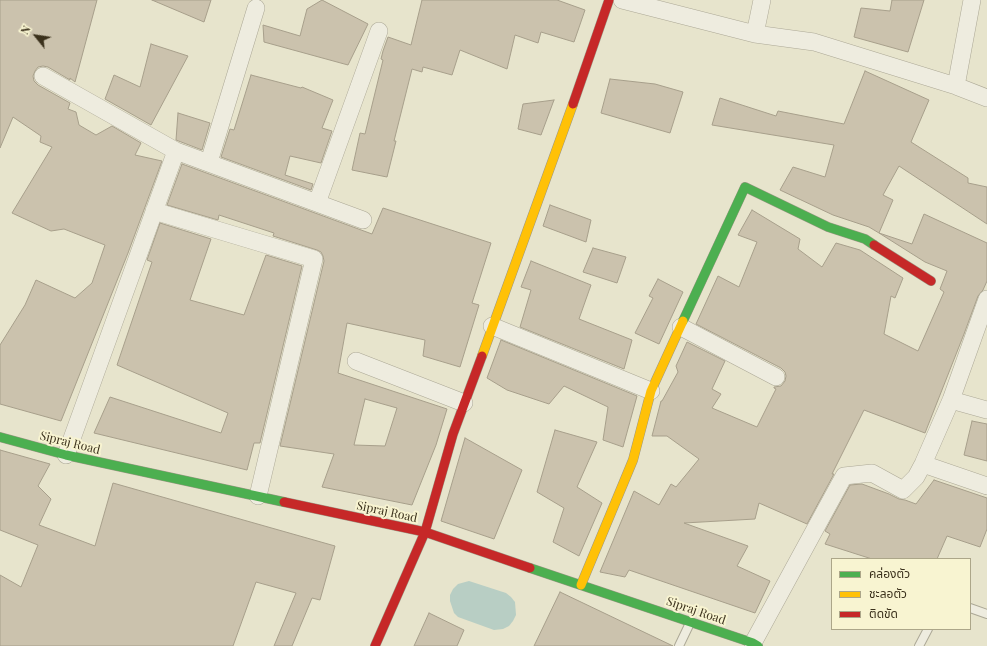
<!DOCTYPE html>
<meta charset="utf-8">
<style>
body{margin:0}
#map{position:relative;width:987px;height:646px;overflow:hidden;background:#e7e4cc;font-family:"Playfair Display","Noto Sans Thai",serif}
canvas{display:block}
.legend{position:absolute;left:831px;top:558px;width:140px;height:72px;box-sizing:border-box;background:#f8f4d1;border:1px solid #aca689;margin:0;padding:5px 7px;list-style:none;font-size:12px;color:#3b311c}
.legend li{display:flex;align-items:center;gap:8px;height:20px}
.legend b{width:20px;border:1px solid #aca689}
.north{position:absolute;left:16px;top:16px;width:40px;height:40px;-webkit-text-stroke:3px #f8f4d1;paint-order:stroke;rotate:300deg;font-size:11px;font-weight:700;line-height:16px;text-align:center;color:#3b311c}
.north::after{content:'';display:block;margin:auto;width:14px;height:18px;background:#3b311c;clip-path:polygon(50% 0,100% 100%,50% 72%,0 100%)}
</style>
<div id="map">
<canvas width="987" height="646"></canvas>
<ul class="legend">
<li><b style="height:5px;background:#4caf50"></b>คล่องตัว</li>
<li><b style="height:5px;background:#ffc107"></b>ชะลอตัว</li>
<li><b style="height:5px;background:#c62828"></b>ติดขัด</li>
</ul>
<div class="north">N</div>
</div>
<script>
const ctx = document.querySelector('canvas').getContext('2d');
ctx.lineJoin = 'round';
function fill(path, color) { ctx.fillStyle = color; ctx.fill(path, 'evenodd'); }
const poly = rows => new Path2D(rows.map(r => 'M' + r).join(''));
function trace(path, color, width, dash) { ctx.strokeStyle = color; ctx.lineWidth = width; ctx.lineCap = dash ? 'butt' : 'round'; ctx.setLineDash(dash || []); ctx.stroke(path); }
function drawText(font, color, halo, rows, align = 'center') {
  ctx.font = font + ' "Playfair Display",serif'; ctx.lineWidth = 4; ctx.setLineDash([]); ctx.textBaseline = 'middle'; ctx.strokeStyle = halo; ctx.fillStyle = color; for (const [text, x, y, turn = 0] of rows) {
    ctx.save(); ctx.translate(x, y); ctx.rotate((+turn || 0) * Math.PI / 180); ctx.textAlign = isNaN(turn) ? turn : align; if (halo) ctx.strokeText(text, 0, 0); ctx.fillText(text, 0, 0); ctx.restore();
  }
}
fill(poly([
 [469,581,506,593,511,597,515,602,516,615,513,621,509,626,503,629,494,630,458,617,454,613,450,601,450,595,453,589,458,584]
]), '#b8cec4');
const building = poly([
 [0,0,97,0,75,82,70,78,70,80,48,67,43,66,38,67,35,71,33,76,34,81,38,85,70,103,68,109,76,112,79,125,96,135,112,126,141,143,135,155,162,161,128,253,61,421,0,404,0,345,25,305,36,280,75,298,92,283,105,245,64,229,51,231,12,213,52,147,40,142,41,136,13,117,0,148,0,0],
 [152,0,211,0,204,22,152,0],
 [322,0,368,24,348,65,264,42,263,25,300,36,307,9,322,0],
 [422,0,557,0,585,10,574,42,541,32,538,43,515,35,507,69,460,50,452,75,423,67,422,72,412,69,394,141,396,141,387,177,352,170,360,133,365,134,383,60,381,59,383,51,388,37,411,45,422,0],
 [892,0,924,0,908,52,854,37,861,8,890,11,892,0],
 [151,44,188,56,151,125,105,99,114,75,140,87,151,44],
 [865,71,929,100,911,142,968,178,968,183,987,187,987,224,899,166,883,195,893,200,879,233,869,227,833,215,780,190,793,167,825,177,834,145,712,125,720,98,776,116,778,111,844,124,865,71],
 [251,75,301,88,302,87,333,100,322,128,332,131,321,163,290,156,285,175,313,184,311,190,221,157,230,129,234,130,251,75],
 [610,79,655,84,683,92,670,133,601,113,610,79],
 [554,100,541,135,518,129,523,104,554,100],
 [178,113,210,123,202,150,176,140,178,113],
 [182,164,372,234,383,208,491,243,472,303,479,305,460,367,423,356,425,340,347,323,338,373,447,409,436,445,412,505,322,487,334,454,280,446,324,261,323,256,321,252,317,250,273,236,274,233,219,215,218,220,167,205,182,164],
 [365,399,397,408,385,446,354,445,365,399],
 [550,205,591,220,586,242,543,226,550,205],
 [752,210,800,239,798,249,822,267,836,243,860,250,903,278,895,298,891,296,884,334,918,351,944,292,940,289,947,271,925,262,879,233,912,244,924,214,987,243,987,281,983,290,978,296,964,334,925,433,864,410,832,474,834,474,807,524,759,503,755,519,684,523,748,546,737,566,770,581,755,613,629,570,625,577,600,572,634,491,659,505,671,484,676,487,699,459,667,436,652,436,661,401,662,401,678,372,676,366,687,342,725,361,712,389,721,394,712,408,757,427,776,389,774,388,774,387,781,386,785,381,786,376,785,372,781,368,696,324,718,276,739,287,757,242,738,235,752,210],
 [160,223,211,239,190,300,244,315,266,255,302,266,260,443,254,443,247,470,94,433,110,397,221,433,228,413,117,365,152,262,147,260,160,223],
 [593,248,626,257,617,283,583,272,593,248],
 [531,261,591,285,579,319,632,340,624,369,520,327,531,290,521,287,531,261],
 [658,279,683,292,659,344,635,333,653,298,649,296,658,279],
 [501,340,637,396,623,447,603,440,608,407,564,386,549,404,507,390,487,378,501,340],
 [972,421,987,424,987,461,964,455,972,421],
 [555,430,597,442,577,487,602,503,579,556,553,542,564,508,537,492,555,430],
 [465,438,522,470,494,539,441,521,465,438],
 [0,450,50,464,38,486,51,499,39,525,95,546,113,483,335,546,320,600,312,598,292,646,274,646,296,593,256,582,233,646,0,646,0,575,21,587,38,545,0,530,0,450],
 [934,480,987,498,987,529,980,547,947,536,937,559,872,559,825,544,830,534,825,531,850,485,862,484,889,494,899,499,905,500,916,504,934,480],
 [560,592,673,646,534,646,560,592],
 [429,613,464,630,457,646,414,646,429,613]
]);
fill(building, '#cbc2ad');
trace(building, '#a79f8b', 1);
const lane = poly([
 [970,608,987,614],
 [679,646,690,623],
 [919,646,928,629]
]);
const street = poly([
 [622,0,755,34,814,42,956,86,987,98],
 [755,34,762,0],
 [43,76,176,151,363,220],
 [956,86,972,0],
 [209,162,256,8],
 [317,203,379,31],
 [154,211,314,259,258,496],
 [492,326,651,391],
 [681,327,776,377],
 [356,361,464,403],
 [951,400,987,410],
 [66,455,176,151],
 [923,464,987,486],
 [753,643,844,476,872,473,903,490,916,477,923,464,951,400,987,299]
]);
const fast = poly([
 [683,321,745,187,828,227,865,239,874,245],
 [0,437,66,455,284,502],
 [530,568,753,643,758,646]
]);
const slow = poly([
 [482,356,573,104],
 [581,585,633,460,651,391,683,321]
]);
const jam = poly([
 [573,104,609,0],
 [874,245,931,281],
 [284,502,425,532,530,568],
 [375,646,425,532,453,434,482,356]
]);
trace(lane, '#aca896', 10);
trace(street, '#aca896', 18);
trace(fast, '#9c9785', 10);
trace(slow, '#9c9785', 10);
trace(jam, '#9c9785', 10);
trace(lane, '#eeecdf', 8);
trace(street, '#eeecdf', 17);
trace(fast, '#4caf50', 9);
trace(slow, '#ffc107', 9);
trace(jam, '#c62828', 9);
drawText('12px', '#3b311c', '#f8f4d1', [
 ["Sipraj Road",70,443,14],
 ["Sipraj Road",387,512,12],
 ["Sipraj Road",696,611,19]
]);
</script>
